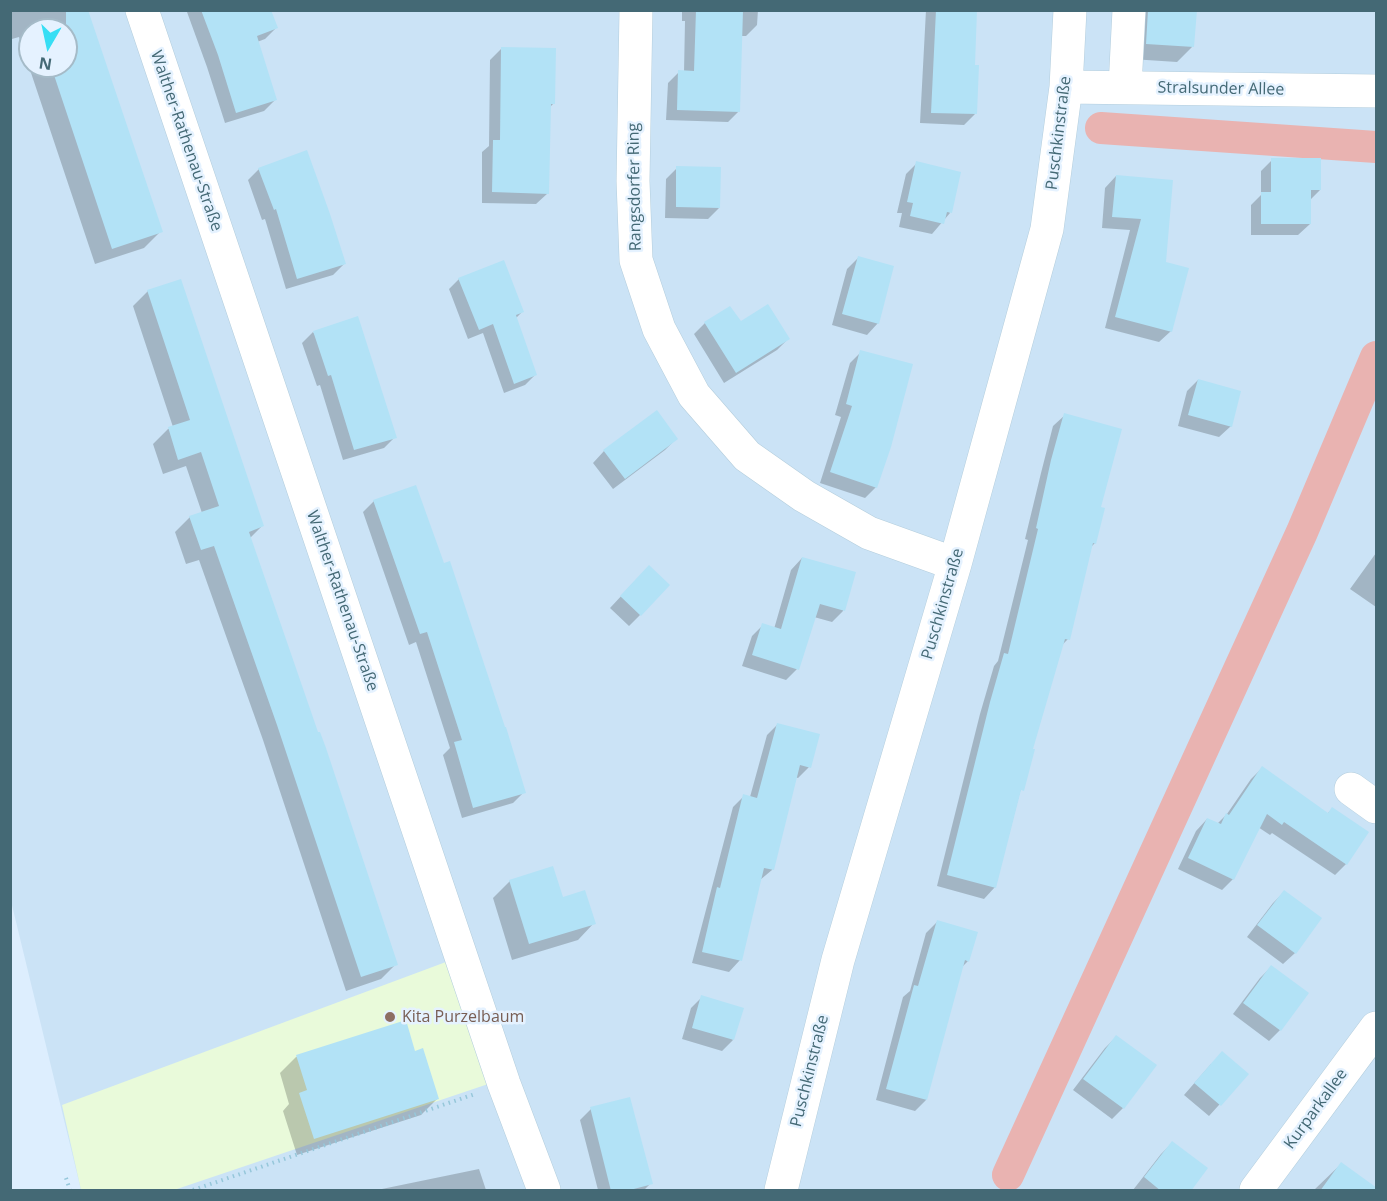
<!DOCTYPE html>
<meta charset="utf-8">
<style>
body{margin:0}
#map{position:relative;width:1387px;height:1201px;overflow:hidden;background:#ddeefe;font-family:"Open Sans",sans-serif}
canvas{display:block}
.frame{position:absolute;inset:0;border:12px solid #446975;pointer-events:none}
.north{position:absolute;left:18px;top:18px;width:60px;height:60px;box-sizing:border-box;background:#e5f2ff;border:2px solid #a5bbc8;border-radius:50%;rotate:189deg;font-size:16px;font-weight:700;line-height:24px;text-align:center;color:#446975}
.north::after{content:'';display:block;margin:auto;width:21px;height:27px;background:#37def4;clip-path:polygon(50% 0,100% 100%,50% 72%,0 100%)}
</style>
<div id="map">
<canvas width="1387" height="1201"></canvas>
<div class="frame"></div>
<div class="north">N</div>
</div>
<script>
const ctx = document.querySelector('canvas').getContext('2d');
ctx.lineJoin = 'round';
function fill(path, color) { ctx.fillStyle = color; ctx.fill(path, 'evenodd'); }
const poly = rows => new Path2D(rows.map(r => 'M' + r).join(''));
function trace(path, color, width, dash) { ctx.strokeStyle = color; ctx.lineWidth = width; ctx.lineCap = dash ? 'butt' : 'round'; ctx.setLineDash(dash || []); ctx.stroke(path); }
function drawText(font, color, halo, rows, align = 'center') {
  ctx.font = font + ' "Open Sans",sans-serif'; ctx.lineWidth = 5; ctx.setLineDash([]); ctx.textBaseline = 'middle'; ctx.strokeStyle = halo; ctx.fillStyle = color; for (const [text, x, y, turn = 0] of rows) {
    ctx.save(); ctx.translate(x, y); ctx.rotate((+turn || 0) * Math.PI / 180); ctx.textAlign = isNaN(turn) ? turn : align; if (halo) ctx.strokeText(text, 0, 0); ctx.fillText(text, 0, 0); ctx.restore();
  }
}
fill(poly([
 [10,11,1376,11,1376,1190,81,1190,10,897],
 [30,30,66,30,66,66,30,66]
]), '#cbe3f6');
fill(poly([
 [462,956,503,1079,174,1190,81,1190,62,1105]
]), '#e9fada');
fill(poly([
 [10,10,86,10,161,231,144,248,95,264,19,37,12,39,10,35],
 [30,30,66,30,66,66,30,66],
 [188,10,269,10,276,28,265,39,257,42,275,100,264,111,225,123,207,67,187,12],
 [682,10,758,10,757,25,746,36,741,36,739,111,728,122,666,120,668,83,679,72,684,72,685,21,682,21],
 [926,10,976,10,973,66,975,114,964,125,920,123],
 [1125,10,1195,10,1192,47,1177,62,1131,59],
 [501,49,554,103,549,108,548,193,536,204,482,203,482,152,489,146,490,60],
 [1272,160,1320,190,1310,200,1310,224,1298,235,1251,235,1251,205,1261,195,1261,171],
 [917,163,950,213,932,234,899,227,902,213,897,213,906,174],
 [677,168,719,208,708,219,665,218,666,179],
 [259,169,344,264,333,275,286,289,265,219,262,220,248,180],
 [1116,176,1171,181,1164,263,1171,331,1159,342,1105,328,1130,230,1102,228,1105,188],
 [858,258,878,323,867,335,832,325,847,269],
 [459,279,522,312,516,318,535,375,525,385,504,393,483,333,468,339,449,289],
 [148,291,262,526,249,539,396,964,381,979,346,991,263,740,199,560,186,564,175,532,190,517,202,513,186,466,163,474,153,444,168,429,173,427,133,306],
 [705,323,740,323,788,339,777,350,724,383,694,334],
 [313,332,395,437,384,448,343,460,320,385,317,386,302,343],
 [861,352,876,487,865,498,820,483,841,417,835,415,850,363],
 [1198,380,1231,426,1219,437,1178,426,1187,391],
 [1065,415,1099,508,1095,543,1091,547,1068,639,1061,646,1031,750,995,887,984,899,937,886,980,714,994,666,998,661,1028,540,1025,539,1041,473,1053,426],
 [676,439,665,450,613,489,593,463,604,451],
 [374,501,524,792,513,803,462,818,443,755,450,748,416,642,409,645,363,512],
 [1376,553,1376,607,1350,589],
 [802,558,854,573,843,611,832,622,814,617,797,669,786,680,742,666,752,636,763,625,774,629,791,570],
 [638,578,640,615,629,626,610,608],
 [778,724,809,767,798,778,795,777,772,870,760,880,740,960,729,972,692,963,733,807,744,796,750,797,767,735],
 [1262,768,1327,814,1332,809,1346,864,1335,875,1272,833,1270,835,1258,827,1233,879,1222,890,1178,869,1196,831,1207,819,1217,824,1227,814,1251,779],
 [510,881,562,899,594,923,578,940,512,960,493,898],
 [1284,892,1320,918,1295,953,1283,964,1247,937,1273,903],
 [937,922,968,961,961,968,926,1100,915,1111,876,1100,903,997,910,991,926,933],
 [1271,967,1280,1030,1269,1041,1233,1014,1260,978],
 [702,997,733,1040,722,1051,682,1039,691,1008],
 [405,1022,414,1053,437,1099,421,1115,297,1155,283,1111,289,1104,280,1073,296,1057],
 [1116,1037,1123,1108,1112,1119,1073,1090,1105,1048],
 [1211,1064,1247,1074,1209,1116,1184,1095],
 [591,1109,651,1183,644,1190,598,1190,580,1120],
 [1172,1143,1189,1190,1133,1190,1161,1154],
 [1341,1164,1375,1190,1314,1190],
 [479,1169,486,1190,377,1190]
]), '#0003');
trace(poly([
 [1101,128,1376,147],
 [1008,1175,1302,532,1376,357]
]), '#e9b3b1', 32);
fill(poly([
 [66,10,88,10,163,232,112,249,51,66,66,66],
 [201,10,271,10,278,28,257,36,277,100,236,113,218,55],
 [696,10,743,10,740,112,677,110,678,70,694,71],
 [936,10,977,10,975,65,979,65,977,114,931,113],
 [1148,10,1197,10,1194,47,1146,44],
 [501,47,556,48,555,104,551,104,549,194,492,192,493,140,500,140],
 [307,150,330,214,346,264,297,279,276,209,274,210,258,168],
 [1271,158,1321,158,1321,190,1311,190,1311,224,1261,224,1261,192,1271,192],
 [916,161,961,172,952,213,947,212,944,224,910,216,913,203,907,202],
 [676,166,721,167,720,208,676,207],
 [1116,175,1173,180,1166,262,1189,268,1172,332,1115,317,1141,219,1112,217],
 [858,256,894,266,879,324,842,314],
 [504,260,524,312,516,315,537,375,514,384,493,324,479,330,458,278],
 [181,279,264,526,249,532,318,732,320,732,326,748,398,965,361,977,277,725,214,546,201,550,189,516,219,506,201,452,178,460,168,427,190,420,147,290],
 [768,304,790,339,736,373,704,322,730,306,741,321],
 [358,316,397,438,354,450,331,375,328,376,313,331],
 [860,350,913,364,891,447,877,488,830,472,852,406,846,404],
 [1198,379,1241,391,1232,427,1188,415],
 [657,410,678,439,625,479,603,450],
 [1064,413,1122,429,1101,507,1105,508,1096,544,1093,543,1070,640,1065,639,1033,749,1035,749,1024,791,1021,790,996,888,947,875,990,702,1004,653,1008,654,1038,529,1036,528,1051,460],
 [416,485,444,563,450,561,505,727,506,727,526,793,473,808,454,742,462,740,427,632,420,634,373,500],
 [802,557,856,572,845,611,820,604,799,670,752,655,762,623,781,629],
 [649,565,670,585,641,616,620,596],
 [777,723,820,734,811,768,800,765,774,870,764,868,742,961,702,952,717,887,720,888,743,794,757,798],
 [1262,766,1328,813,1332,807,1369,832,1347,865,1284,822,1282,825,1267,814,1234,880,1188,858,1207,818,1221,824,1226,813,1229,815],
 [553,866,563,897,585,890,596,924,529,944,509,880],
 [1284,890,1322,918,1296,954,1257,925],
 [937,920,978,932,969,962,965,960,927,1100,886,1089,914,985,918,986],
 [1271,965,1309,993,1281,1031,1243,1003],
 [701,995,744,1008,734,1040,692,1028],
 [406,1020,415,1051,423,1048,439,1099,314,1139,299,1093,307,1090,296,1055],
 [1116,1035,1157,1065,1124,1109,1083,1079],
 [1222,1051,1249,1074,1221,1106,1194,1083],
 [630,1097,653,1184,626,1191,611,1191,590,1107],
 [1172,1141,1208,1168,1191,1191,1161,1191,1144,1177],
 [1341,1162,1377,1188,1377,1191,1320,1191]
]), '#b2e2f6');
const minor = poly([
 [142,10,504,1084,544,1190],
 [636,10,633,181,636,260,659,329,694,395,747,456,804,496,869,533,955,564],
 [1066,87,1376,91],
 [1125,87,1129,10],
 [1351,789,1376,807],
 [781,1190,838,960,955,564,1047,229,1066,87,1070,10],
 [1256,1190,1376,1028]
]);
trace(minor, '#b4cedd', 34);
trace(poly([
 [66,1178,70,1190],
 [193,1190,475,1094]
]), '#96c7da', 4, [1.5, 4.5]);
trace(minor, '#fff', 33);
for (const [x, y, r, color] of [
 [390,1017,6,"#8d6e63"]
]) { const dot = new Path2D(); dot.arc(x, y, r, 0, 2 * Math.PI); ctx.fillStyle = color; ctx.fill(dot); trace(dot, '#e5f2ff', 2); }
drawText('16px', '#446975', '#e5f2ff', [
 ["Stralsunder Allee",1221,89,1],
 ["Puschkinstraße",1059,133,-83],
 ["Walther-Rathenau-Straße",186,141,71],
 ["Rangsdorfer Ring",635,187,-91],
 ["Walther-Rathenau-Straße",342,601,71],
 ["Puschkinstraße",943,604,-74],
 ["Puschkinstraße",810,1071,-76],
 ["Kurparkallee",1316,1109,-54]
]);
drawText('16px', '#785e54', '#e5f2ff', [
 ["Kita Purzelbaum",402,1017]
], 'left');
</script>
